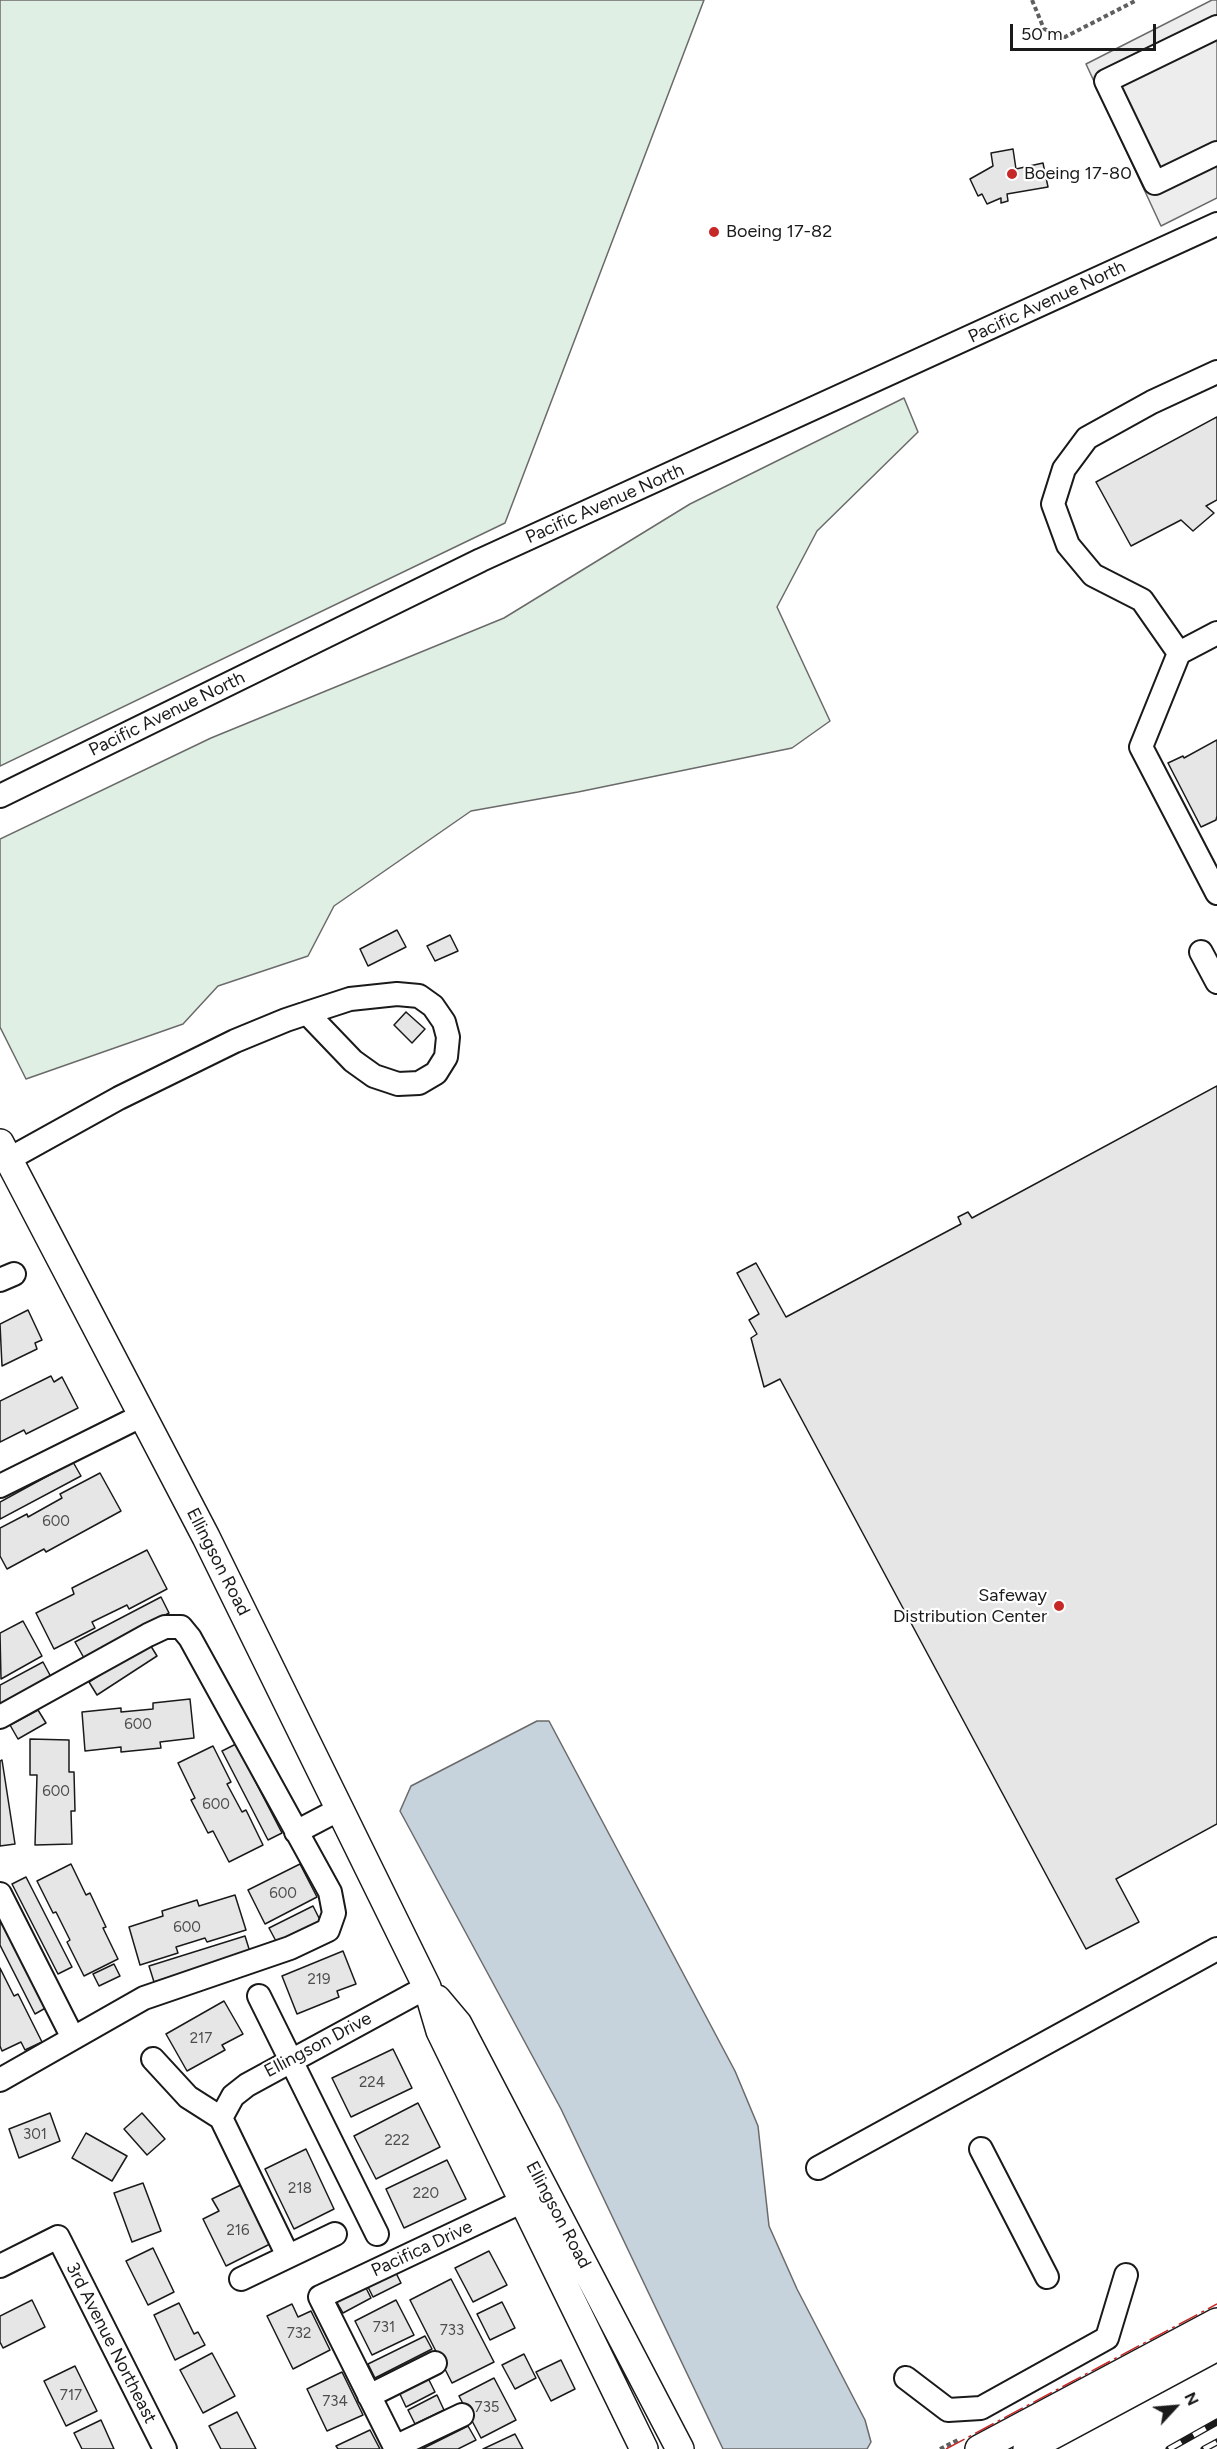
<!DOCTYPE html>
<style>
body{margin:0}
#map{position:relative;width:1217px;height:2449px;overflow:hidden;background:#fff;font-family:Figtree,sans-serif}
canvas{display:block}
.north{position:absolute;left:1145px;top:2377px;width:60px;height:60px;-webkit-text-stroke:4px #fff;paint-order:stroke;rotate:64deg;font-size:16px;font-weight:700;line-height:24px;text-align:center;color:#1a1a1a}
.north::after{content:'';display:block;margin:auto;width:21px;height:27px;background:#1a1a1a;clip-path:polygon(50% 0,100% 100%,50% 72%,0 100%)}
.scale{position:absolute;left:1010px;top:24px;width:146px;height:27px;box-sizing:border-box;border:3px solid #1a1a1a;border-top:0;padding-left:8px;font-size:18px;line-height:21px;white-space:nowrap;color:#1a1a1a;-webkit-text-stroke:4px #fff;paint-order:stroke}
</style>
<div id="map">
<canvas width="1217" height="2449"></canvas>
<div class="north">N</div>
<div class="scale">50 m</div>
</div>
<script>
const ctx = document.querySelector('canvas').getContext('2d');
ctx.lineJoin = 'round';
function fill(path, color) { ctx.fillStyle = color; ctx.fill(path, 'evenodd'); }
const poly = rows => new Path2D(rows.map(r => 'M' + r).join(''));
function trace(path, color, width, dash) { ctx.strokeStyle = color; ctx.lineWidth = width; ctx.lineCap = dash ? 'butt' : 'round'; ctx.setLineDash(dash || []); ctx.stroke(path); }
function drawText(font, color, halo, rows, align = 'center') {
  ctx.font = font + ' Figtree,sans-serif'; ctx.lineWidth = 4.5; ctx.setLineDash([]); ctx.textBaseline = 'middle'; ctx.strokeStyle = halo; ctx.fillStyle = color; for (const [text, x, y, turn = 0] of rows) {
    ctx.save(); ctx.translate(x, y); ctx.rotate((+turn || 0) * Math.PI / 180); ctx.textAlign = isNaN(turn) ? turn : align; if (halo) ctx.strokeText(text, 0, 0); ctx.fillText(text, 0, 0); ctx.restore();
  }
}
const green = poly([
 [0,0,704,0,505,523,0,766,0,0],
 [904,398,918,432,817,531,777,607,830,721,792,748,578,792,471,811,334,906,308,956,218,986,183,1024,26,1079,0,1027,0,839,211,738,504,618,690,504,904,398]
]);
fill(green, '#e0efe3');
trace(green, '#6a6a6a', 1.5);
const parking = poly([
 [1212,0,1217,0,1217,198,1161,226,1086,64,1212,0]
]);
fill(parking, '#ededed');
trace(parking, '#6a6a6a', 1.5);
const water = poly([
 [537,1721,549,1721,735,2071,758,2126,769,2226,797,2289,865,2420,871,2442,867,2449,723,2449,561,2109,400,1811,411,1786,537,1721]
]);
fill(water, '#c6d2dc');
trace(water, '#6a6a6a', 1.5);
const building = poly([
 [1013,149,1016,169,1043,163,1048,187,1007,194,1008,201,1001,203,1001,198,987,204,982,194,978,196,970,179,993,166,991,153,1013,149],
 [1217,417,1217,500,1206,506,1214,513,1193,531,1181,520,1131,546,1096,482,1217,417],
 [1217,740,1217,816,1216,820,1201,827,1168,763,1183,756,1184,758,1217,740],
 [397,930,406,947,368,966,360,949,397,930],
 [450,935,458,951,435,961,427,946,450,935],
 [406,1012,425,1029,412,1043,394,1025,406,1012],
 [1217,1086,1217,1824,1116,1879,1139,1922,1086,1949,780,1379,764,1387,751,1338,757,1334,749,1320,759,1314,737,1273,756,1263,786,1317,961,1224,958,1217,968,1212,972,1218,1217,1086],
 [28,1310,42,1340,35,1343,37,1349,2,1366,0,1324,28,1310],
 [51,1376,54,1382,62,1377,78,1408,26,1434,24,1430,0,1442,0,1401,51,1376],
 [73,1462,81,1476,0,1519,0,1502,73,1462],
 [100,1473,121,1511,46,1552,44,1549,7,1569,0,1556,0,1528,27,1514,28,1517,62,1498,60,1494,100,1473],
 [147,1550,167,1589,129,1609,127,1605,92,1622,95,1628,54,1649,36,1613,74,1594,72,1588,147,1550],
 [161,1597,169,1613,84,1658,75,1642,161,1597],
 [23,1621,42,1656,1,1679,0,1633,23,1621],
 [149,1643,157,1656,97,1695,89,1682,149,1643],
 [43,1662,51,1677,0,1704,0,1685,43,1662],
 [190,1699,194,1738,160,1742,161,1748,121,1752,121,1747,85,1751,82,1712,121,1708,121,1712,153,1709,153,1703,190,1699],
 [38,1710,46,1723,18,1739,10,1725,38,1710],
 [30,1739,69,1740,69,1772,74,1772,75,1811,71,1811,72,1844,35,1845,37,1775,30,1775,30,1739],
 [236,1744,282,1833,268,1840,222,1751,236,1744],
 [213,1746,231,1782,227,1784,242,1812,246,1810,263,1845,229,1862,213,1831,208,1833,191,1800,195,1798,178,1763,213,1746],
 [2,1760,15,1844,0,1846,0,1761,2,1760],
 [71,1864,86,1895,90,1893,106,1927,103,1928,118,1959,84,1976,67,1942,70,1940,56,1912,53,1913,37,1881,71,1864],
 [300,1864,317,1897,265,1924,248,1890,300,1864],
 [26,1877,72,1967,58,1974,12,1884,26,1877],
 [235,1895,246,1930,207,1942,205,1938,176,1947,178,1953,140,1965,129,1927,163,1916,162,1911,197,1900,199,1906,235,1895],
 [313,1906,321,1922,277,1943,269,1928,313,1906],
 [6,1921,49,2006,35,2014,0,1945,0,1924,6,1921],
 [245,1936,250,1952,154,1982,149,1966,245,1936],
 [343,1951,356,1984,337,1991,339,1997,297,2014,282,1976,343,1951],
 [114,1964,120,1976,99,1986,93,1974,114,1964],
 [0,1968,14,1996,18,1994,42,2042,25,2050,21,2042,2,2051,0,2046,0,1968],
 [224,2001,243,2034,222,2045,225,2050,187,2071,166,2034,224,2001],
 [393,2049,412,2088,351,2117,332,2078,393,2049],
 [418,2103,440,2147,376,2179,354,2136,418,2103],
 [50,2113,60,2141,19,2158,9,2129,50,2113],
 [142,2113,165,2139,147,2155,124,2129,142,2113],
 [86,2133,127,2156,112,2181,72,2158,86,2133],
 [306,2149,334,2209,294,2229,265,2169,306,2149],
 [447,2160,466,2199,404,2228,386,2189,447,2160],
 [143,2183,161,2231,132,2242,114,2193,143,2183],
 [243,2184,272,2243,226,2266,203,2219,219,2211,212,2199,243,2184],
 [153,2248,174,2292,148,2305,126,2261,153,2248],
 [489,2251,507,2285,473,2302,455,2268,489,2251],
 [394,2269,401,2283,373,2297,366,2283,394,2269],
 [451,2279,494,2362,452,2383,410,2300,451,2279],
 [364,2284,371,2298,343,2313,335,2299,364,2284],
 [32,2300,45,2327,3,2348,0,2342,0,2316,32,2300],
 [396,2300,414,2335,372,2355,355,2321,396,2300],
 [502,2302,515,2328,490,2340,477,2314,502,2302],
 [179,2303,194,2334,198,2332,205,2345,175,2360,154,2315,179,2303],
 [292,2304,298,2317,311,2311,330,2350,293,2369,267,2316,292,2304],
 [425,2336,432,2349,375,2378,368,2364,425,2336],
 [212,2353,235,2396,203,2413,180,2370,212,2353],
 [524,2354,536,2378,515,2389,502,2365,524,2354],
 [561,2360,575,2389,551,2401,536,2372,561,2360],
 [75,2366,97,2411,66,2426,44,2381,75,2366],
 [342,2372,363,2415,327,2431,307,2389,342,2372],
 [428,2378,435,2392,406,2407,399,2392,428,2378],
 [494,2378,516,2420,481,2438,459,2396,494,2378],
 [437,2395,444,2410,415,2424,408,2410,437,2395],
 [237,2412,256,2449,221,2449,209,2426,237,2412],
 [101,2420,114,2449,82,2449,74,2433,101,2420],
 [468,2426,476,2440,458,2449,422,2449,468,2426],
 [370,2430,380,2449,338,2449,336,2446,370,2430],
 [515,2434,523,2449,483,2449,515,2434]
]);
fill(building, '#e6e6e6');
trace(building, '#1a1a1a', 1.5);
const minor = poly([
 [1217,27,1106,81,1155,183,1217,153],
 [1217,633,1179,653,1141,747,1217,893],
 [1179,653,1142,600,1093,575,1068,545,1053,504,1064,469,1087,438,1152,402,1217,372],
 [0,796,481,560,1217,224],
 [1201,952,1217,982],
 [9,1159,119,1098,235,1041,286,1020,307,1013,350,999,397,994,419,996,433,1006,444,1022,448,1037,446,1057,436,1073,419,1083,398,1084,374,1076,353,1061,307,1013],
 [0,1280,14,1274],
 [0,1486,143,1415],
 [0,1717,148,1635,165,1627,181,1627,190,1638,330,1892,334,1913,328,1930,290,1948,144,1998,0,2080],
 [296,1832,340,1809],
 [0,1894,73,2038],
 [259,1996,377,2234],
 [153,2059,188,2097,221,2118,288,2256],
 [221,2118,233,2096,247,2085,427,1987],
 [981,2149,1047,2277],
 [818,2168,1217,1949],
 [0,2266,58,2237,165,2449],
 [241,2279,335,2234],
 [906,2378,948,2410,981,2408,1107,2338,1126,2275],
 [369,2396,435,2363],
 [395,2447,462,2415],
 [396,2449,320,2297,523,2201]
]);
const major = poly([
 [0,1143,206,1537,427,1987,440,2031,644,2449],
 [437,1999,458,2024,680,2449],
 [979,2449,1217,2322],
 [1027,2449,1217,2347]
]);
trace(minor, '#1a1a1a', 26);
trace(major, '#1a1a1a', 30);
trace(poly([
 [1032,0,1044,29,1065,37,1137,0],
 [940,2449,958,2440]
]), '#5f5f5f', 4, [4.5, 3]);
trace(minor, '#fff', 22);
trace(major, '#fff', 27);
const rail = poly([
 [1169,2449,1217,2422],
 [1204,2449,1217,2442]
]);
trace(rail, '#1a1a1a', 7);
trace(rail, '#fff', 4.5, [14]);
trace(poly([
 [946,2449,1217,2304]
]), '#c62828', 1.5, [21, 4.5, 3, 4.5]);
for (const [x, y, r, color] of [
 [1012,174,6,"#c62828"],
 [714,232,6,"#c62828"],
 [1059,1606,6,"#c62828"]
]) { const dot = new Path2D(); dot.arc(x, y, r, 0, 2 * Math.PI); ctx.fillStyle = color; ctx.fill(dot); trace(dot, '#fff', 2); }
drawText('15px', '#4d4d4d', null, [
 ["600",56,1522],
 ["600",138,1725],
 ["600",56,1792],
 ["600",216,1805],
 ["600",283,1894],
 ["600",187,1928],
 ["219",319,1980],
 ["217",201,2039],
 ["224",372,2083],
 ["301",35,2135],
 ["222",397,2141],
 ["218",300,2189],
 ["220",426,2194],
 ["216",238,2231],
 ["731",384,2328],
 ["733",452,2331],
 ["732",299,2334],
 ["717",71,2396],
 ["734",335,2402],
 ["735",487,2408]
]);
drawText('18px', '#1a1a1a', '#fff', [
 ["Boeing 17-80",1024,174],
 ["Boeing 17-82",726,232],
 ["Safeway",1047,1596,"right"],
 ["Distribution Center",1047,1617,"right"]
], 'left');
drawText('18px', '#1a1a1a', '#fff', [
 ["Pacific Avenue North",1047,302,-25],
 ["Pacific Avenue North",605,504,-24],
 ["Pacific Avenue North",167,714,-26],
 ["Ellingson Road",218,1562,63],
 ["Ellingson Drive",318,2045,-28],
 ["Ellingson Road",558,2215,62],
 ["Pacifica Drive",422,2249,-25],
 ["3rd Avenue Northeast",111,2343,63]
]);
</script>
